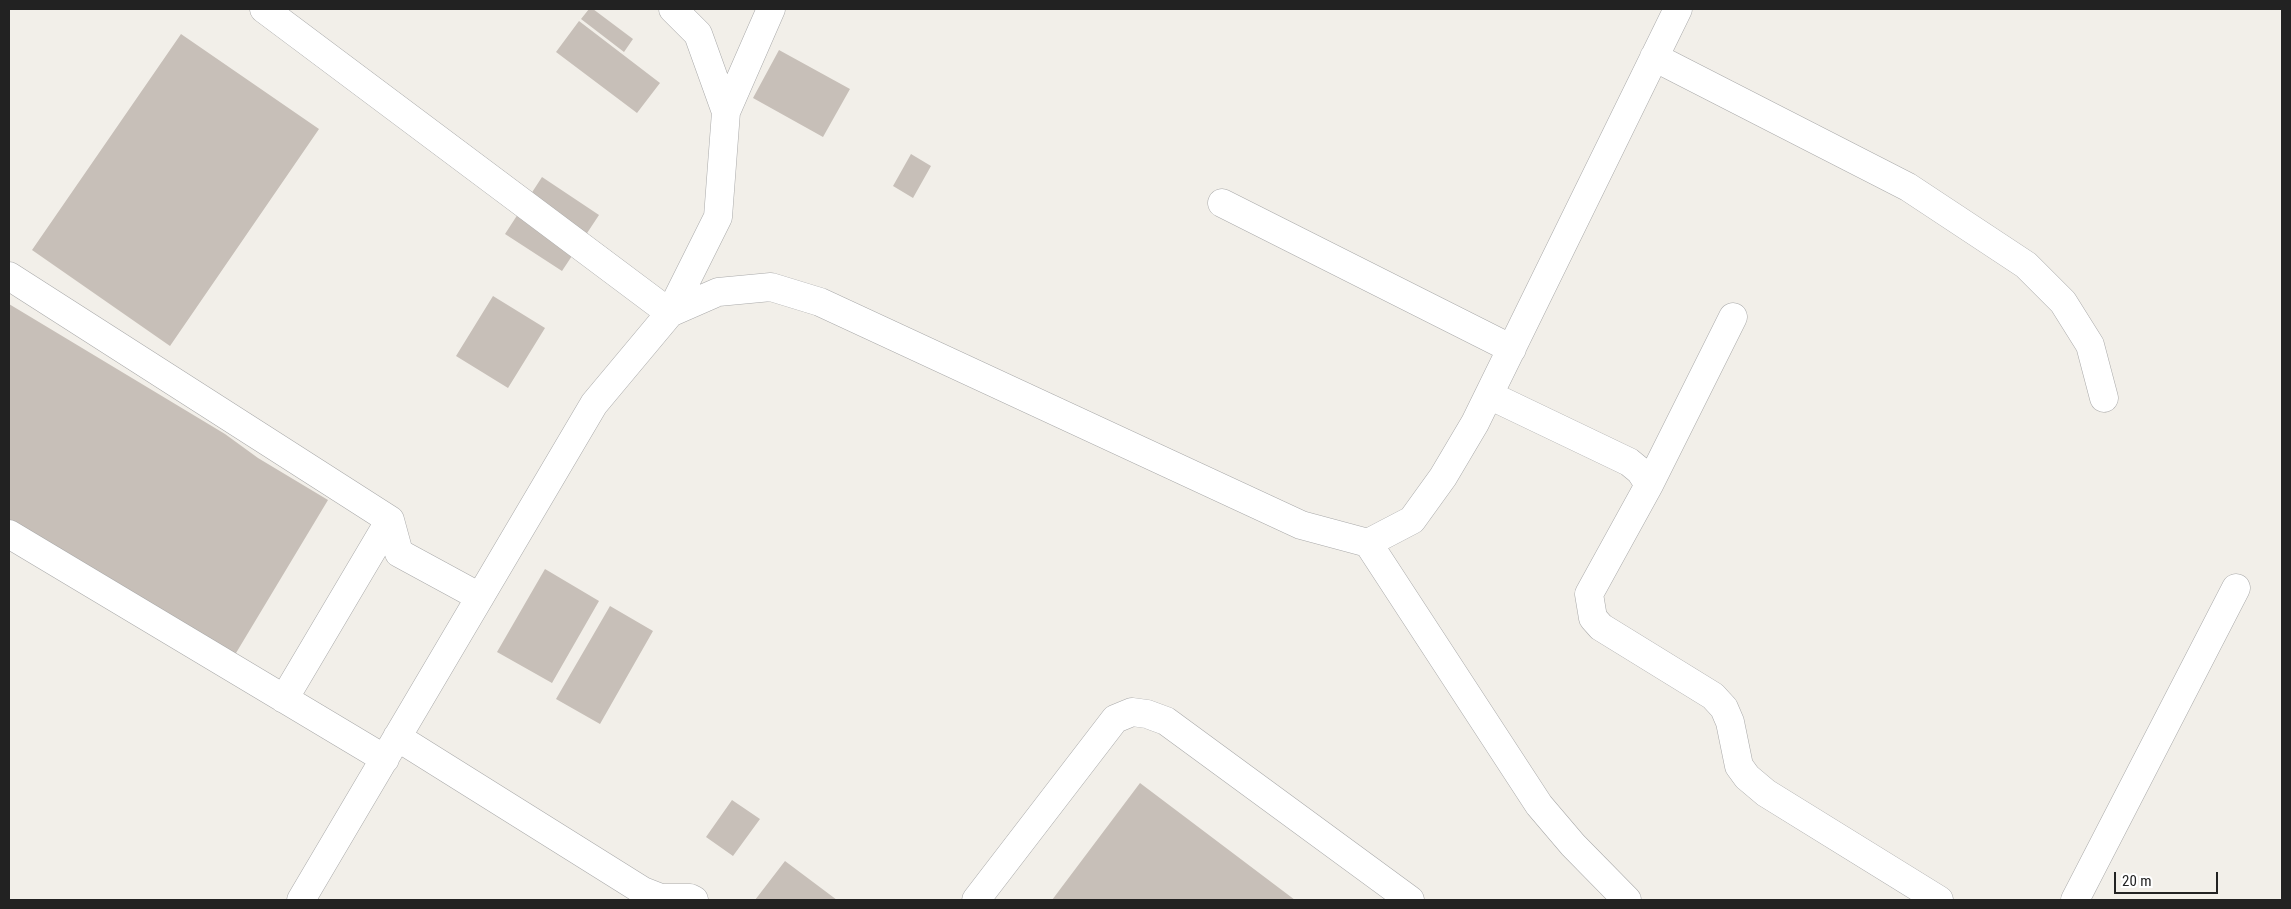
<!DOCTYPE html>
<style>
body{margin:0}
#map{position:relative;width:2291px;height:909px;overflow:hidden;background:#f2efe9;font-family:"Roboto Condensed",sans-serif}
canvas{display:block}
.frame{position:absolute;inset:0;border:10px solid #222;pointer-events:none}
.scale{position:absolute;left:2114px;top:872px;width:104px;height:22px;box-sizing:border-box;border:2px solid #222;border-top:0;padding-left:6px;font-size:15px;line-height:18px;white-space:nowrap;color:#222;-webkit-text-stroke:4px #fff;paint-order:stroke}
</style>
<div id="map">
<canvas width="2291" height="909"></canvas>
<div class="frame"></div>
<div class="scale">20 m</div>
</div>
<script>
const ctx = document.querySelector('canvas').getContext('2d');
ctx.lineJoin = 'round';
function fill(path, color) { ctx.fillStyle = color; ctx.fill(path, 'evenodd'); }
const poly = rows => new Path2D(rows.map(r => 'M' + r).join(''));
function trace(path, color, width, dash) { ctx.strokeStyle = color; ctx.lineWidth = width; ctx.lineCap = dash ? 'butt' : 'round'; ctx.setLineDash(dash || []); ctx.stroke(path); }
fill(poly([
 [589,9,593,9,633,39,624,52,581,19],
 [579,21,660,83,637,113,556,52],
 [181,34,319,129,170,346,32,250],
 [779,50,850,89,823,137,753,98],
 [911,154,931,166,913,198,893,186],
 [542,177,599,215,562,271,505,234],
 [493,296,545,328,508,388,456,356],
 [9,304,225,434,258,458,328,500,230,663,9,526],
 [545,569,599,601,552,683,497,652],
 [610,606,653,631,600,724,556,699],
 [1140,783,1295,900,1052,900],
 [732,800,760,819,733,856,706,837],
 [785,861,837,900,755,900]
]), '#c7bfb8');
const minor = poly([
 [264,9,670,313,718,217,726,112,698,34,673,9],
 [1654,57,1908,187,2026,265,2063,302,2090,345,2104,398],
 [726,112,771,9],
 [1222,203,1512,349],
 [9,276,390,520,399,553,480,597],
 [1489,395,1629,462,1640,471,1649,485,1589,594,1593,618,1601,627,1713,696,1724,708,1730,722,1739,766,1747,777,1766,793,1939,900],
 [1649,485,1733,317],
 [9,534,385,759],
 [1368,543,1539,805,1573,845,1627,900],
 [284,699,390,520],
 [397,737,643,891,661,898,690,898,694,900],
 [301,900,594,404,670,313,718,292,771,287,820,302,1301,525,1368,543,1412,520,1443,477,1475,423,1678,9],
 [976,900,1115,719,1132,712,1147,714,1166,721,1410,900],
 [2075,900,2236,588]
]);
trace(minor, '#a9a9a9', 29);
trace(minor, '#fff', 28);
</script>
